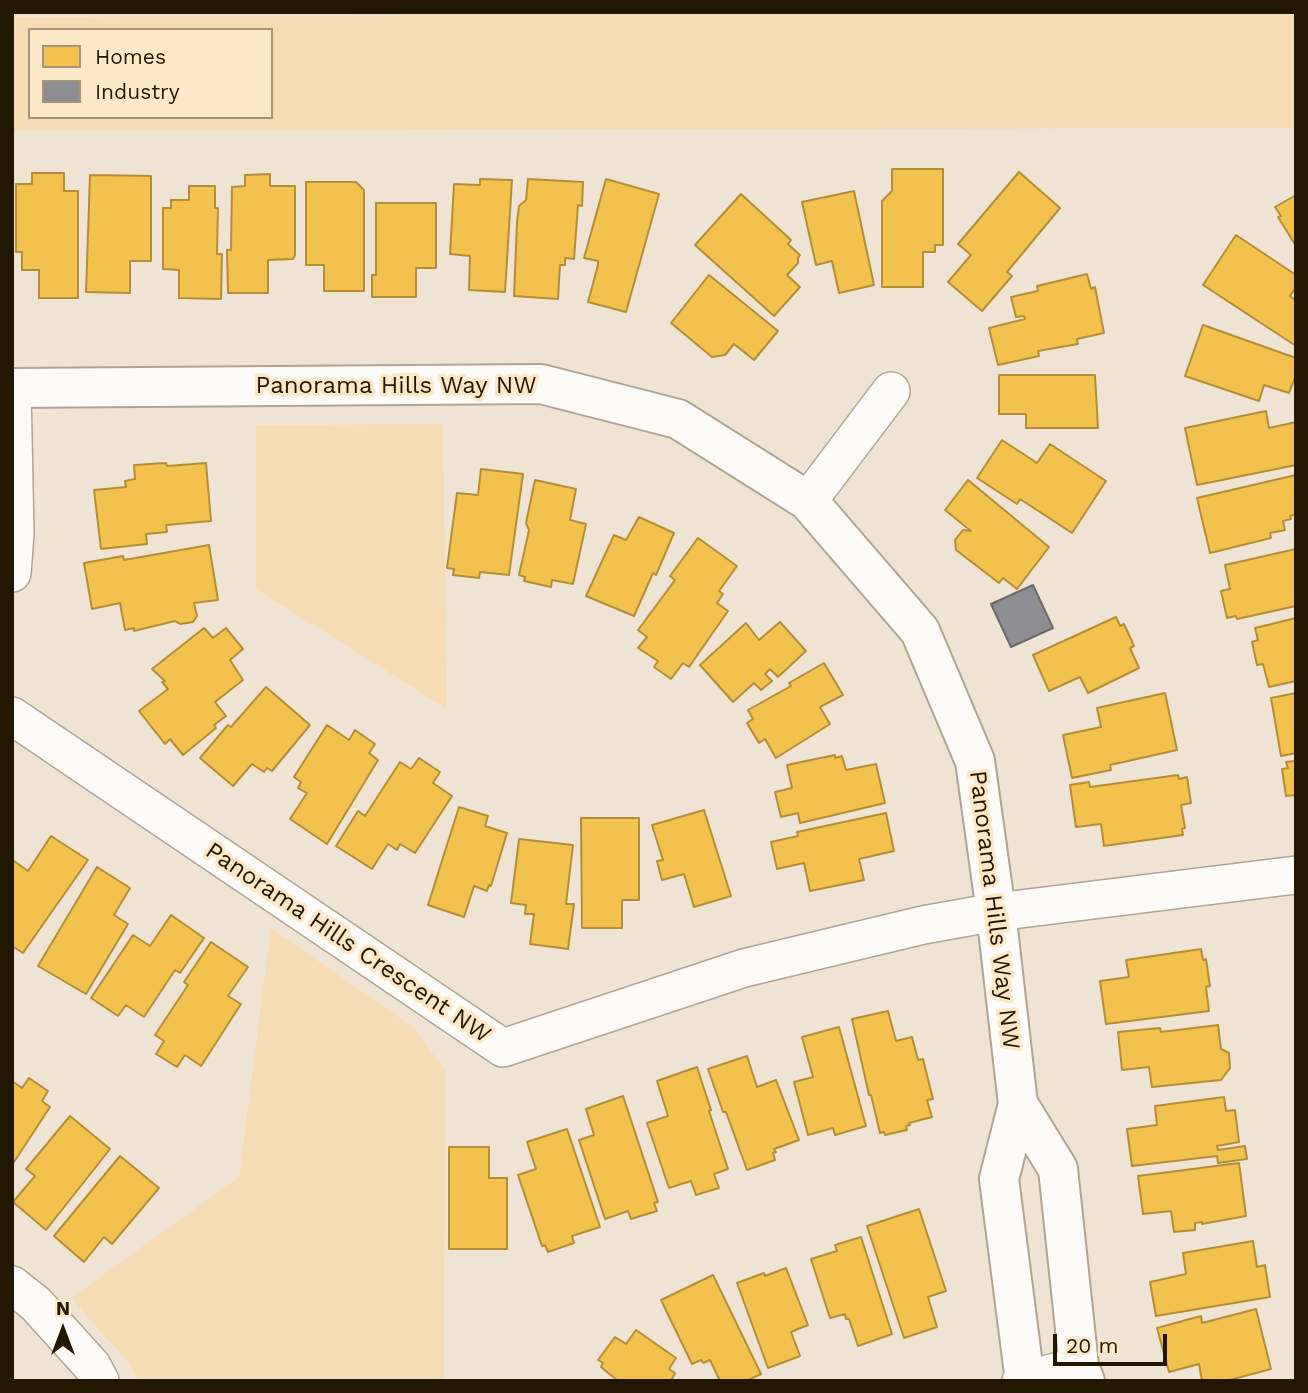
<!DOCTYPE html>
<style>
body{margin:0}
#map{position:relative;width:1308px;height:1393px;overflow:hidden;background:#efe4d3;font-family:"Work Sans",sans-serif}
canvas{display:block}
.frame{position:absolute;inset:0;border:14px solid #241702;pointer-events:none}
.legend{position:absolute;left:28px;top:28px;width:245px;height:91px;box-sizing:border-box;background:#fce8c6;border:2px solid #a69478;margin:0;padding:9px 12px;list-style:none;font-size:21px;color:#241702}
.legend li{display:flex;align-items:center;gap:14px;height:35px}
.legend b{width:35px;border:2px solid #a69478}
.north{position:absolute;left:28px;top:1295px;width:70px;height:70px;-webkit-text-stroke:5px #fce8c6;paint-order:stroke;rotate:0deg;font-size:19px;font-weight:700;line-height:28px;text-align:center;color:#241702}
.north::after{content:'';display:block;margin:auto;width:24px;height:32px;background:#241702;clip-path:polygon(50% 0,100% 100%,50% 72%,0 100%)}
.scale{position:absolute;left:1053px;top:1334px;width:114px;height:32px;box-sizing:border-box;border:4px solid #241702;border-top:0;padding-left:9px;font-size:21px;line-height:24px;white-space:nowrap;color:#241702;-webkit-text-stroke:5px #fce8c6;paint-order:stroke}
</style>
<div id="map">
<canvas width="1308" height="1393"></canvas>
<div class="frame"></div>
<ul class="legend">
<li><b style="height:19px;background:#f2c14e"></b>Homes</li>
<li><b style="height:19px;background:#8d8d92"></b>Industry</li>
</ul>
<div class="north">N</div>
<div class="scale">20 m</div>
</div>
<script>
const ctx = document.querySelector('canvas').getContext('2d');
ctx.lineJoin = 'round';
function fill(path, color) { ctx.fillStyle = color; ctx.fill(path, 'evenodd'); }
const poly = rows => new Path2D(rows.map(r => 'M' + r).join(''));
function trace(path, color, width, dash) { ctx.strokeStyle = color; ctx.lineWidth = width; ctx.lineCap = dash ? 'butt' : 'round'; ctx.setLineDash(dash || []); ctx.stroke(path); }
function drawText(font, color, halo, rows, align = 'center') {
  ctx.font = font + ' "Work Sans",sans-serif'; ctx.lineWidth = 7; ctx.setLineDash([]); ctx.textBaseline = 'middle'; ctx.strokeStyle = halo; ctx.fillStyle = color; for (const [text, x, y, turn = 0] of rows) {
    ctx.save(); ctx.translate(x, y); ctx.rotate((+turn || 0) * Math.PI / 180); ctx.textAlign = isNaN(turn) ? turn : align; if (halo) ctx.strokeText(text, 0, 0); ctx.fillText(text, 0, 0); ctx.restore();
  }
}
fill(poly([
 [403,12,1296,12,1296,128,12,131,12,17,395,15],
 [30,30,271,30,271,117,30,117],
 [443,424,447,709,256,589,256,425],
 [271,928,414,1028,445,1070,444,1381,139,1381,126,1360,71,1298,239,1177]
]), '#f4ddb5');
const homes = poly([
 [892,169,943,169,943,245,935,245,935,252,923,252,923,287,882,287,882,201,892,191,892,169],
 [1019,172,1060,208,1007,272,1012,276,982,311,948,282,971,255,958,244,1019,172],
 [32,173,64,173,64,191,78,191,78,298,39,298,39,270,22,270,22,252,16,252,16,184,32,184,32,173],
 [270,174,270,186,295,186,295,255,293,259,268,260,268,293,228,293,227,250,231,250,232,187,245,186,245,175,270,174],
 [90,175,151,176,151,261,130,261,130,293,86,292,90,175],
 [480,179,512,180,505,292,469,290,470,256,450,254,454,184,480,185,480,179],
 [528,179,583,182,582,206,578,205,574,259,565,258,565,265,560,265,558,299,514,296,517,222,519,206,526,200,528,179],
 [606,179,659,194,626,312,588,302,598,265,598,261,584,258,606,179],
 [306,182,356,182,364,190,364,291,324,291,324,265,306,265,306,182],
 [189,186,215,186,215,208,218,208,217,254,222,254,221,299,179,298,179,270,163,269,163,208,171,208,171,200,189,200,189,186],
 [854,191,874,285,839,293,832,261,816,265,802,202,854,191],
 [741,194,791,240,788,244,800,255,798,258,798,263,787,275,800,287,774,316,695,245,741,194],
 [1296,195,1296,246,1278,217,1281,216,1275,207,1296,195],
 [376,203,436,203,436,268,416,268,416,297,372,297,372,275,376,275,376,203],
 [1236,235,1296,275,1296,287,1290,296,1296,301,1296,346,1203,285,1236,235],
 [1087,274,1091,289,1095,287,1104,333,1077,339,1078,344,1038,351,1039,356,998,365,989,328,1025,319,1024,316,1016,317,1011,297,1038,291,1037,286,1087,274],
 [709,275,778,331,754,360,734,344,725,355,712,357,671,323,709,275],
 [1203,325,1296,358,1296,375,1289,393,1264,385,1259,401,1185,376,1203,325],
 [999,375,1095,375,1098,428,1026,428,1026,414,999,414,999,375],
 [1266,411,1269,428,1296,422,1296,465,1197,485,1185,428,1266,411],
 [1002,440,1037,463,1050,444,1106,481,1072,533,1020,499,1017,504,977,478,1002,440],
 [166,463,167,466,206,463,211,521,166,525,167,532,146,534,147,544,101,549,94,490,126,487,125,481,135,479,134,465,166,463],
 [481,469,523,474,509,575,480,572,479,578,453,575,454,569,447,568,457,493,478,495,481,469],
 [1296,475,1296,514,1290,516,1291,519,1283,521,1285,530,1270,533,1271,538,1210,553,1197,498,1296,475],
 [535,480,576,489,570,520,586,524,573,584,552,580,551,587,524,581,525,577,519,575,529,530,526,523,535,480],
 [968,480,1049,547,1017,589,1003,578,999,583,956,550,955,540,963,530,971,531,945,510,968,480],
 [639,517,674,533,656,575,653,573,634,616,586,596,614,535,626,540,639,517],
 [698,538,737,566,719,591,723,594,717,603,728,611,689,667,683,663,671,679,654,667,658,661,638,648,647,637,638,630,675,580,670,576,698,538],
 [209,545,218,600,194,603,197,616,193,622,180,624,175,621,134,631,134,628,125,630,120,603,92,609,84,563,123,556,124,560,209,545],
 [1296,549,1296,606,1237,619,1236,616,1227,618,1221,591,1230,589,1225,565,1296,549],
 [1116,617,1120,626,1124,624,1134,646,1130,648,1139,668,1088,693,1080,677,1049,691,1033,655,1116,617],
 [1296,618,1296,681,1269,687,1263,664,1257,665,1252,642,1258,640,1255,628,1296,618],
 [780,622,806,651,778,677,770,669,765,674,772,681,761,690,754,683,733,702,700,665,746,623,759,640,780,622],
 [204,628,213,638,226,628,243,649,230,660,243,680,215,702,226,716,214,725,216,728,183,755,170,739,165,744,139,711,168,689,162,682,165,681,152,669,204,628],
 [824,663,843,695,820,707,830,724,776,758,765,739,759,743,747,723,753,719,748,710,791,686,789,683,824,663],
 [266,687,310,725,272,771,267,768,264,772,252,764,233,786,200,758,228,725,231,727,266,687],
 [1165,693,1177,750,1110,765,1111,770,1072,778,1063,735,1101,727,1097,708,1165,693],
 [1296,693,1296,753,1281,756,1271,698,1296,693],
 [327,725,349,740,355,730,375,744,369,753,378,760,327,844,290,819,307,793,298,788,301,782,294,777,327,725],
 [835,755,835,758,842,756,846,770,876,764,885,803,800,823,798,813,781,817,775,792,792,788,787,765,835,755],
 [419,758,440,772,433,783,452,796,415,853,400,844,397,850,388,844,372,869,336,846,358,811,365,816,400,762,411,769,419,758],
 [1296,761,1296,795,1286,796,1282,769,1288,768,1286,762,1296,761],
 [1178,775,1179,779,1187,777,1191,803,1181,805,1185,828,1182,829,1183,835,1104,846,1101,824,1076,827,1070,785,1089,782,1090,787,1178,775],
 [459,807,488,816,485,826,507,833,491,886,489,885,487,891,474,886,464,917,428,905,459,807],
 [704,810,731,896,694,907,684,874,662,880,657,861,663,860,652,825,704,810],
 [886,813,894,851,859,859,864,880,810,891,804,863,777,869,771,842,798,836,797,832,886,813],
 [581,818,639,818,639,900,622,900,622,928,582,928,581,818],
 [51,836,88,860,23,953,12,946,12,863,14,861,28,871,51,836],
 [519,839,573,845,566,904,574,904,568,949,530,944,534,914,525,914,526,905,511,903,519,839],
 [97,867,130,888,114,915,128,924,86,994,38,966,97,867],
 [171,915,204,938,180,973,175,970,144,1017,126,1005,118,1016,91,998,133,935,150,946,171,915],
 [211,942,248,967,228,996,241,1004,201,1066,185,1055,177,1067,156,1054,164,1041,155,1035,188,985,184,982,211,942],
 [1201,949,1203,960,1206,959,1210,986,1206,987,1209,1011,1106,1024,1100,981,1129,977,1126,960,1201,949],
 [888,1011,896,1041,912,1037,918,1060,923,1059,933,1099,927,1100,932,1117,909,1123,910,1125,906,1126,907,1130,885,1135,884,1132,880,1133,871,1095,869,1095,852,1019,888,1011],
 [1218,1025,1221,1049,1229,1053,1230,1068,1221,1080,1152,1087,1149,1067,1122,1070,1118,1032,1160,1028,1161,1032,1218,1025],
 [839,1027,866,1126,835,1135,833,1128,808,1135,794,1082,813,1077,802,1037,839,1027],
 [747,1056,757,1087,776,1080,799,1140,774,1149,776,1152,773,1153,775,1160,747,1170,726,1112,723,1112,708,1069,747,1056],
 [697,1067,711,1110,709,1111,728,1169,714,1174,719,1188,696,1195,691,1181,669,1188,647,1123,668,1116,657,1081,697,1067],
 [29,1078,48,1091,42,1101,50,1107,12,1165,12,1081,22,1088,29,1078],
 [623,1096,658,1202,654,1203,657,1211,631,1219,628,1211,605,1219,579,1140,594,1135,586,1109,623,1096],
 [1224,1097,1226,1111,1235,1110,1239,1142,1217,1146,1218,1150,1245,1146,1247,1159,1218,1163,1217,1156,1132,1166,1127,1129,1157,1125,1155,1106,1224,1097],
 [70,1116,110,1149,46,1230,13,1202,35,1176,26,1169,70,1116],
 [567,1129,600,1227,572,1236,574,1243,548,1252,545,1245,542,1246,518,1175,536,1169,527,1142,567,1129],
 [449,1147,489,1147,489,1178,507,1178,507,1249,449,1249,449,1147],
 [120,1156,159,1188,112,1244,104,1237,84,1262,54,1236,120,1156],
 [1239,1163,1246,1216,1202,1224,1202,1222,1195,1223,1195,1230,1174,1232,1171,1211,1143,1214,1138,1176,1239,1163],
 [919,1209,946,1291,928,1297,937,1327,904,1338,867,1226,919,1209],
 [861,1237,892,1334,858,1346,849,1319,846,1319,845,1314,830,1318,811,1259,837,1251,835,1245,861,1237],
 [1253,1241,1257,1267,1265,1265,1270,1297,1156,1316,1150,1282,1186,1274,1183,1253,1253,1241],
 [786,1268,808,1325,791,1332,800,1356,768,1368,737,1283,764,1273,765,1276,786,1268],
 [713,1275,761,1374,746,1381,720,1381,710,1360,703,1363,701,1360,692,1364,661,1300,713,1275],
 [1256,1309,1271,1369,1226,1381,1202,1381,1199,1364,1169,1372,1157,1328,1201,1316,1202,1323,1256,1309],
 [636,1330,676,1358,669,1369,675,1373,671,1381,618,1381,601,1367,603,1363,598,1360,615,1337,626,1344,636,1330]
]);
fill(homes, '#f2c14e');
trace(homes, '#b48e37', 2);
const industry = poly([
 [1033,585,1053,628,1011,647,991,604,1033,585]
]);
fill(industry, '#8d8d92');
trace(industry, '#6e6a67', 2);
const street = poly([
 [808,501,891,391],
 [12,573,15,534,12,388],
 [12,716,503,1048,744,968,923,925,996,912,1296,875],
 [12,1285,36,1304,92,1366,100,1381],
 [1021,1381,1079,1366]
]);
const secondary = poly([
 [12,388,541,384,678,419,808,501,920,631,975,761,996,912,1018,1104,999,1179,1025,1381],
 [1018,1104,1058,1169,1079,1366,1085,1381]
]);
trace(street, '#b0a593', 40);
trace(secondary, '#b0a593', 42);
trace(street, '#fdfbf8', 37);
trace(secondary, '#fdfbf8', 38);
drawText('24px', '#241702', '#fce8c6', [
 ["Panorama Hills Way NW",396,386],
 ["Panorama Hills Way NW",994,910,83],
 ["Panorama Hills Crescent NW",348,943,34]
]);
</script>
